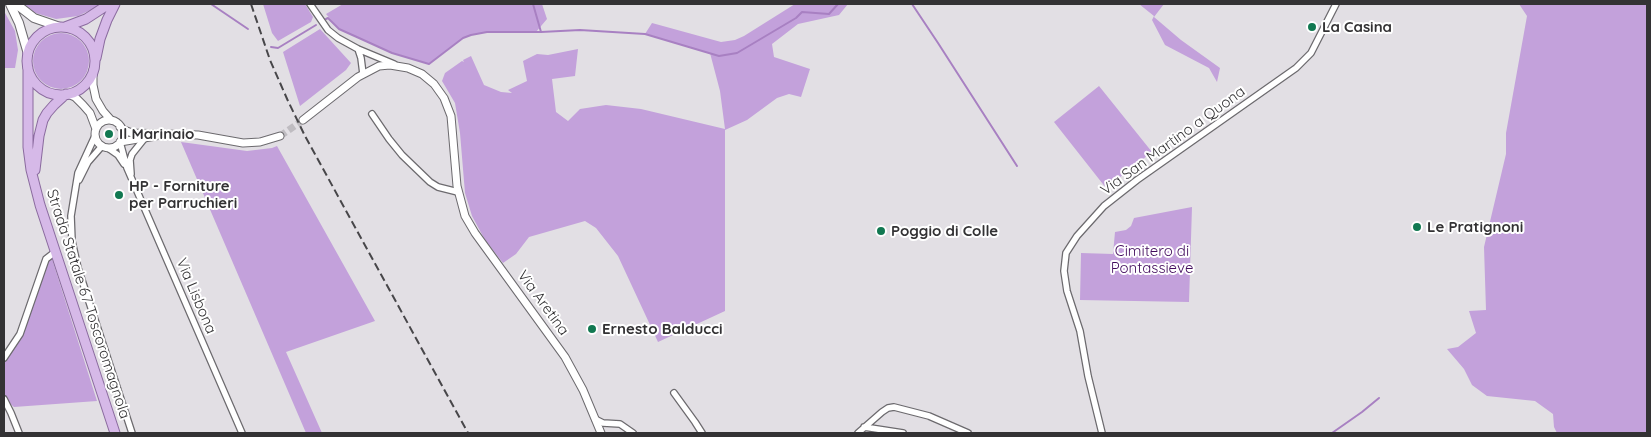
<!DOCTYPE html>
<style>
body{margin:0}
#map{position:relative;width:1651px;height:437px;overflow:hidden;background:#e2dfe4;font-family:Quicksand,sans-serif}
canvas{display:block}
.frame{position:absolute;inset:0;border:5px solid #333234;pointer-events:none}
</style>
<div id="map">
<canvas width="1651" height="437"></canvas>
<div class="frame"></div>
</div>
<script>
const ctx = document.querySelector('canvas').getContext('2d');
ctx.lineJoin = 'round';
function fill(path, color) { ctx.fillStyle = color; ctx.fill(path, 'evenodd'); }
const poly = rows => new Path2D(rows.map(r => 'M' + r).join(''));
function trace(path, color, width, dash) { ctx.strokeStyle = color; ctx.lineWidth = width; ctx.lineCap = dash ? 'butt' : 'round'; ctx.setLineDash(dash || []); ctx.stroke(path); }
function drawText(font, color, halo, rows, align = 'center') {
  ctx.font = font + ' Quicksand,sans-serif'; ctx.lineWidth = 4; ctx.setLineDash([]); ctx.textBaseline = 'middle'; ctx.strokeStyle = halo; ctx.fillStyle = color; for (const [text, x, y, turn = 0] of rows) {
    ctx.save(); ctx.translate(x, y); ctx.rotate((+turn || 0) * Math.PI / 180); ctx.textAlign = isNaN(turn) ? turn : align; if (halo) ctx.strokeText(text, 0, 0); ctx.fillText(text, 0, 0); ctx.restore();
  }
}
fill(poly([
 [22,4,103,4,78,16,56,19,32,12],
 [263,4,305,4,313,17,311,22,278,41,272,33],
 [343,4,542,4,547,19,536,32,487,32,471,35,463,38,429,64,392,53,339,29,326,14],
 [795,4,848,4,839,15,798,24,772,44,774,57,810,69,801,97,789,94,777,98,747,120,725,130,725,311,658,342,618,256,596,228,585,221,529,237,516,254,503,263,485,240,472,216,465,193,460,133,455,103,442,81,445,73,462,61,464,62,463,60,471,56,484,85,501,92,512,93,508,90,527,81,523,61,537,54,548,55,578,49,575,76,552,79,556,112,568,121,580,109,606,105,641,109,725,129,720,91,710,53,645,34,652,23,721,42,735,40,744,36],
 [1139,4,1164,4,1154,17,1181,40,1220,68,1217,82,1209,68,1165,45,1152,20,1154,16],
 [1519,4,1647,4,1647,433,1557,433,1554,427,1553,414,1535,401,1487,396,1472,385,1464,369,1447,349,1458,347,1476,333,1469,311,1486,310,1484,247,1506,154,1506,133,1527,16],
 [4,11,15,31,18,50,15,68,4,68],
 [320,29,351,63,346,70,300,106,283,52],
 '33 61a28 28 0 1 1 56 0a28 28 0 1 1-56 0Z',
 [1099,86,1152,152,1106,188,1054,122],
 [181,142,247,151,272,148,277,146,375,321,286,352,322,433,306,433],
 [1192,207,1189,302,1080,300,1081,253,1113,254,1115,232,1126,230,1131,226,1134,218],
 [52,259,97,401,14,407,7,401,4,393,4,363,23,334,47,262]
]), '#c3a1db');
trace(poly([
 [211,4,248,29],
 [533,4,541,32],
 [912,4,938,43,1017,166],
 [326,19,328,18,339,29,359,38,392,53,429,64,463,38,471,35,487,32,541,32,580,30,645,34,719,56,737,53,796,18,802,12,829,14,838,4],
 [271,47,278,48,316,25],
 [1332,433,1362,412,1379,398]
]), '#a880c2', 2);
trace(poly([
 [280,136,303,120]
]), '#bfbcc1', 7, [7, 3.5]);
const minor = poly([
 [310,4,328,30,338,38,358,49,394,64],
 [358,49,361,58,363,74],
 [372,114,389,139,402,155,430,182,438,187,458,192],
 [95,136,78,173,71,216,72,241,78,268,132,433],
 [120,142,127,168,242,433],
 [108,148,118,155,124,164],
 [131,174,130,160,132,154,144,139],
 [79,180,88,162,102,146],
 [4,358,20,334,46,259,55,252],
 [674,393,695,422,702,433],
 [4,399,11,413,19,433],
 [595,419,603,423,620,424,633,433],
 [864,427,903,433],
 [858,433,882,412,888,408,894,407,929,416,968,433],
 [1102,433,1088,376,1080,331,1067,291,1064,271,1066,253,1077,236,1104,206,1137,180,1296,68,1311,53,1336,4]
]);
const tertiary = poly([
 [93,70,93,85,96,99,103,111,111,120],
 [68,94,75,97,83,105,90,113,96,129],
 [303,120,358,77,379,66,390,65,408,68,422,74,434,84,444,98,451,116,457,186,465,216,475,233,565,357,583,390,601,433],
 '95 134a14 14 0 1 1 28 0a14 14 0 1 1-28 0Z',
 [120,127,124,130,132,133,198,135,243,143,260,142,280,136],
 [120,142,156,136]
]);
const secondary = poly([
 [10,4,19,23,28,54],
 [16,4,34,18,60,27]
]);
const primary = poly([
 [65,27,86,19,109,4],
 '27 61a34 34 0 1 1 68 0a34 34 0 1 1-68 0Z',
 [96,58,100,39,107,20,115,4],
 [28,68,28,147,31,170,40,205,115,433],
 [35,170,39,136,43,120,47,113,54,105,66,94]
]);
trace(minor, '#6c6a6e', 8);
trace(tertiary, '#6c6a6e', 9);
trace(secondary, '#6c6a6e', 10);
trace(primary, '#8b6b9f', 11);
trace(minor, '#fff', 5.5);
trace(tertiary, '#fff', 7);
trace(secondary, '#fff', 8);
trace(primary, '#d6b9e8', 9);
trace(poly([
 [251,4,270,60,288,101,305,136,468,433]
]), '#474649', 2, [8, 4]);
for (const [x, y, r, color] of [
 [1312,27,5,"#117851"],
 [109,134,5,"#117851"],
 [119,195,5,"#117851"],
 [1417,227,5,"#117851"],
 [881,231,5,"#117851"],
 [592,329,5,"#117851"]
]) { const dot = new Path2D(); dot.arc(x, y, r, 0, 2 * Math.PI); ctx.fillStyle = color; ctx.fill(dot); trace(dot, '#fff', 2); }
drawText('bold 15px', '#333234', '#fff', [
 ["La Casina",1322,27],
 ["Il Marinaio",119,134],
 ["HP - Forniture",129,186],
 ["per Parruchieri",129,203],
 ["Le Pratignoni",1427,227],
 ["Poggio di Colle",891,231],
 ["Ernesto Balducci",602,329]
], 'left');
drawText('15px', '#333234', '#fff', [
 ["Via San Martino a Quona",1173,141,-36],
 ["Via Lisbona",196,296,67],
 ["Via Aretina",543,303,54],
 ["Strada Statale 67 Toscoromagnola",88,304,72]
]);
drawText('15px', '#420b5d', '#fff', [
 ["Cimitero di",1152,251],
 ["Pontassieve",1152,268]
]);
</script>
